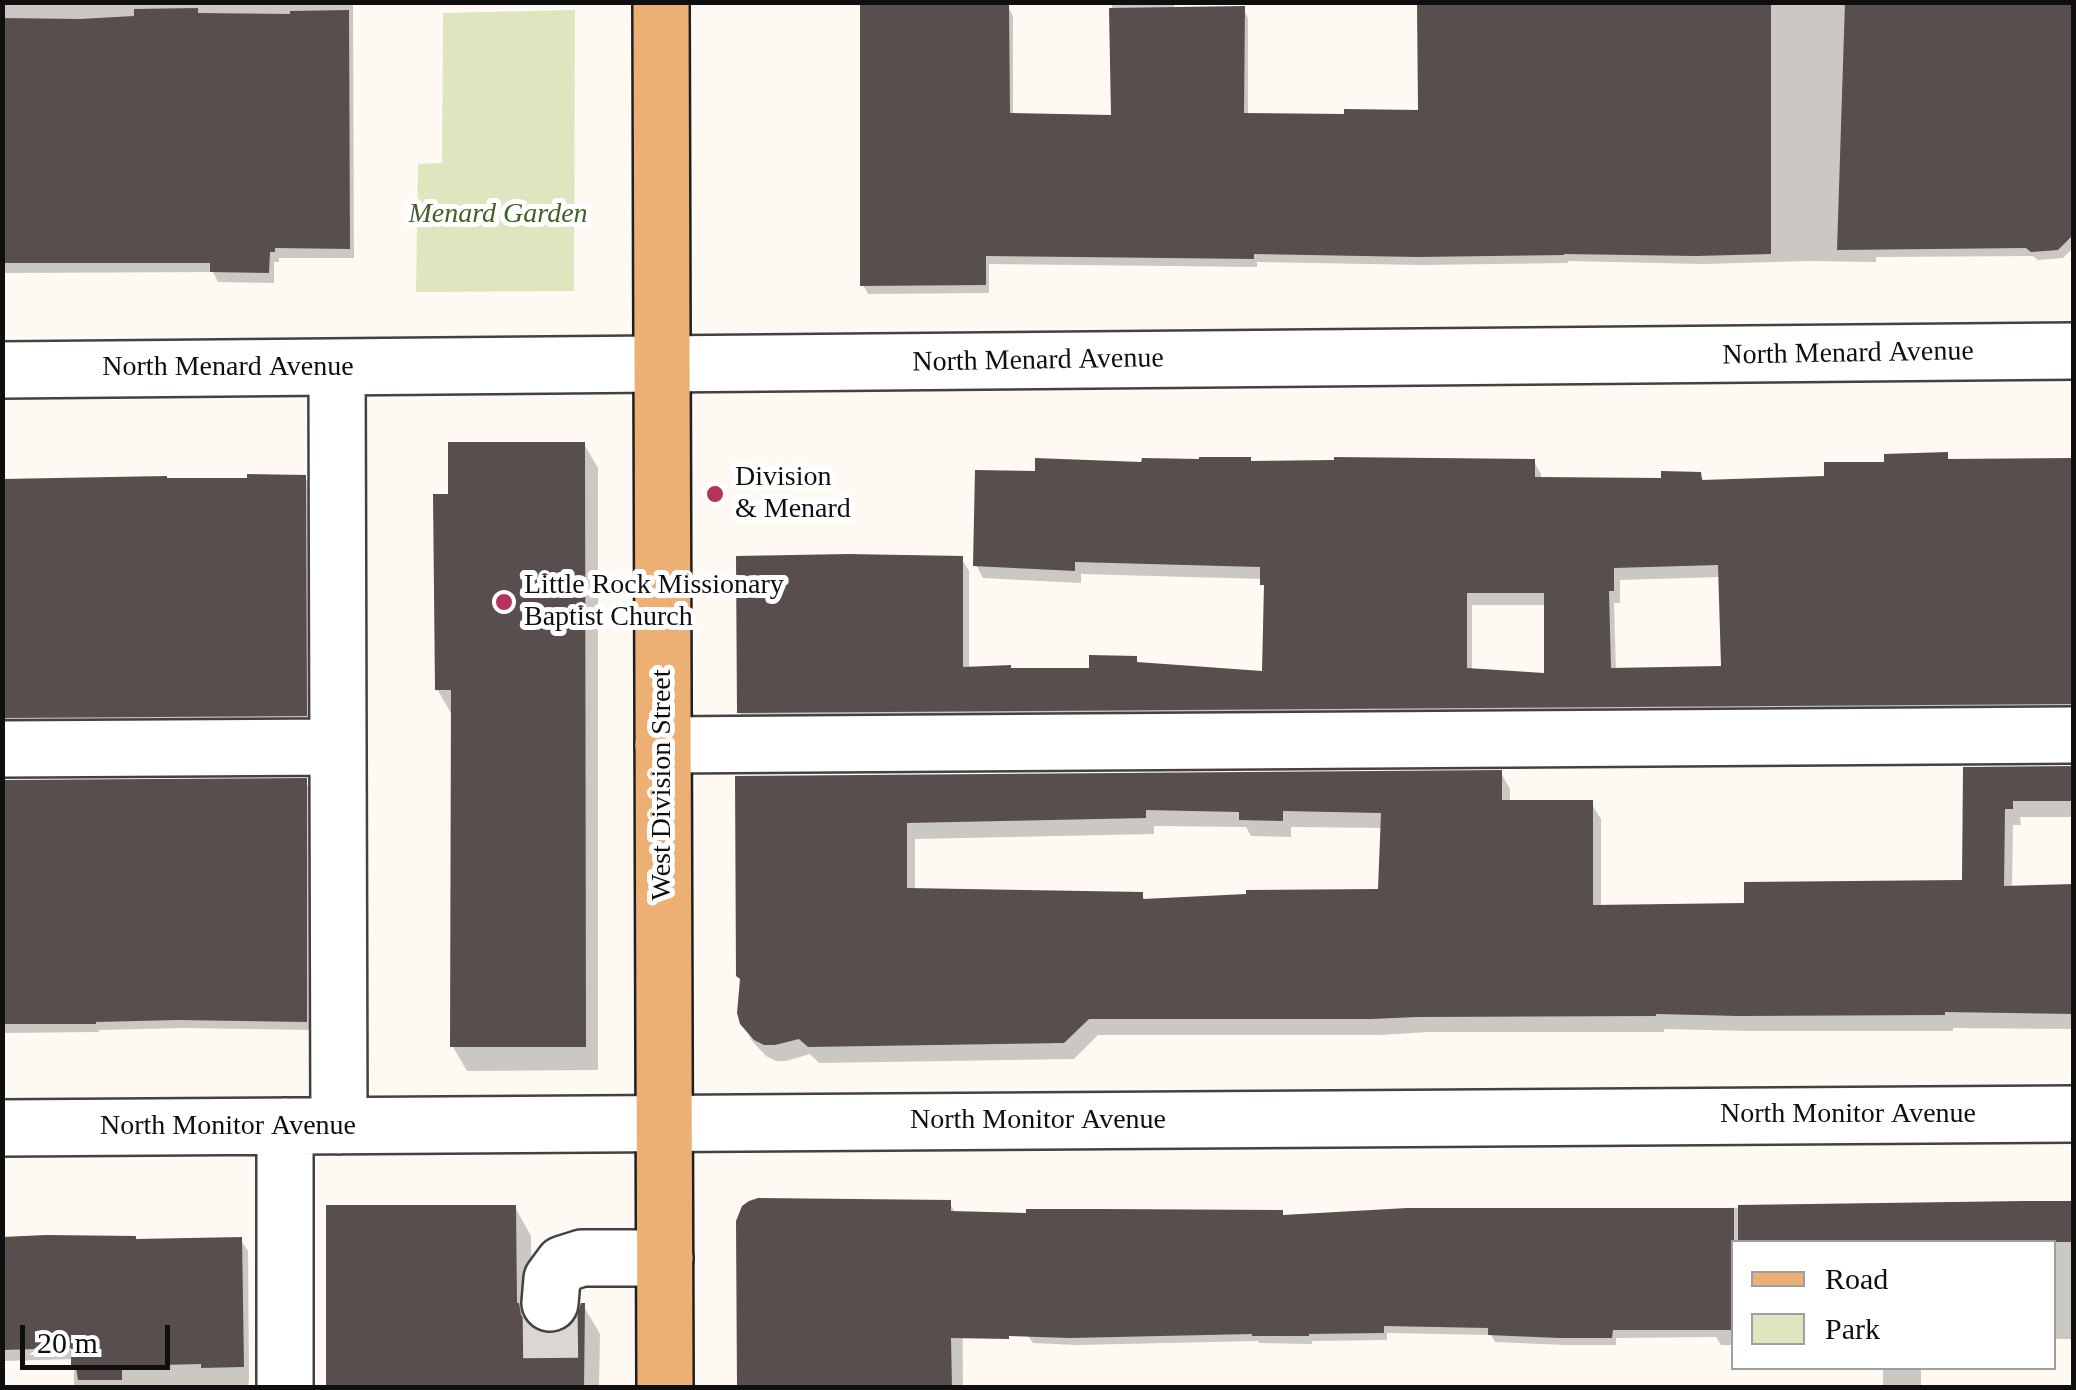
<!DOCTYPE html>
<style>
body{margin:0}
#map{position:relative;width:2076px;height:1390px;overflow:hidden;background:#fef9f3;font-family:Georgia,serif}
canvas{display:block}
.frame{position:absolute;inset:0;border:5px solid #0f0f0f;pointer-events:none}
.legend{position:absolute;left:1731px;top:1240px;width:325px;height:130px;box-sizing:border-box;background:#fff;border:2px solid #9f9f9f;margin:0;padding:12px 18px;list-style:none;font-size:30px;color:#0f0f0f}
.legend li{display:flex;align-items:center;gap:20px;height:50px}
.legend b{width:50px;border:2px solid #9f9f9f}
.scale{position:absolute;left:20px;top:1325px;width:150px;height:45px;box-sizing:border-box;border:5px solid #0f0f0f;border-top:0;padding-left:12px;font-size:30px;line-height:35px;white-space:nowrap;color:#0f0f0f;-webkit-text-stroke:8px #fff;paint-order:stroke}
</style>
<div id="map">
<canvas width="2076" height="1390"></canvas>
<div class="frame"></div>
<ul class="legend">
<li><b style="height:12px;background:#edb074"></b>Road</li>
<li><b style="height:28px;background:#dee6bf"></b>Park</li>
</ul>
<div class="scale">20 m</div>
</div>
<script>
const ctx = document.querySelector('canvas').getContext('2d');
ctx.lineJoin = 'round';
function fill(path, color) { ctx.fillStyle = color; ctx.fill(path, 'evenodd'); }
const poly = rows => new Path2D(rows.map(r => 'M' + r).join(''));
function trace(path, color, width, dash) { ctx.strokeStyle = color; ctx.lineWidth = width; ctx.lineCap = dash ? 'butt' : 'round'; ctx.setLineDash(dash || []); ctx.stroke(path); }
function drawText(font, color, halo, rows, align = 'center') {
  ctx.font = font + ' Georgia,serif'; ctx.lineWidth = 10; ctx.setLineDash([]); ctx.textBaseline = 'middle'; ctx.strokeStyle = halo; ctx.fillStyle = color; for (const [text, x, y, turn = 0] of rows) {
    ctx.save(); ctx.translate(x, y); ctx.rotate((+turn || 0) * Math.PI / 180); ctx.textAlign = isNaN(turn) ? turn : align; if (halo) ctx.strokeText(text, 0, 0); ctx.fillText(text, 0, 0); ctx.restore();
  }
}
fill(poly([
 [575,10,574,291,416,292,418,164,442,163,443,13]
]), '#dee6bf');
fill(poly([
 [2,2,353,2,354,258,279,258,279,262,274,262,274,283,218,282,213,272,2,273],
 [1112,2,1174,2,1174,10,1243,9,1248,18,1248,116,1346,117,1421,112,1419,2,1814,5,1814,2,2074,2,2074,247,2063,258,2038,260,2033,256,1876,257,1876,262,1809,261,1703,264,1568,261,1568,263,1423,265,1257,262,1257,267,989,264,989,293,868,294,863,285,1008,7,1013,16,1013,115,1114,118],
 [584,444,598,468,598,1070,467,1071,453,1047,451,713,437,689],
 [1946,454,1950,461,2074,461,2074,716,747,725,740,713,961,558,969,571,969,669,1091,671,1136,659,1139,665,1265,673,1266,590,1263,579,1081,574,1081,583,983,578,976,565,1037,474,1252,463,1534,462,1541,474,1541,479,1663,480,1700,474,1705,483,1827,478,1886,464],
 [1721,577,1723,669,1616,671,1614,603,1620,603,1620,580],
 [1472,605,1546,605,1547,676,1472,671],
 [305,477,310,486,310,724,2,727,2,481,167,481],
 [2074,769,2074,817,2020,817,2021,825,2013,825,2012,888,2074,887,2074,1029,1953,1028,1953,1031,1750,1031,1664,1029,1664,1032,1428,1032,1381,1035,1098,1035,1074,1059,819,1063,810,1054,786,1061,776,1061,766,1056,752,1041,742,1023,738,778,1501,773,1510,789,1510,802,1591,803,1601,819,1601,907,1747,906,1965,883,1965,770],
 [1154,826,1246,827,1251,836,1291,837,1291,827,1383,828,1380,891,1146,902,1142,895,915,891,915,839,1154,834],
 [305,781,310,790,311,1030,184,1028,99,1030,99,1032,2,1033,2,783],
 [949,1202,962,1225,963,1388,740,1388],
 [2074,1204,2074,1339,2054,1339,2054,1242,1734,1242,1734,1345,1721,1345,1716,1337,1616,1338,1616,1345,1565,1345,1495,1342,1491,1335,1387,1333,1387,1340,1312,1341,1312,1344,1259,1343,1258,1341,1076,1345,1033,1343,1028,1336,1284,1217,1716,1208],
 [515,1207,531,1236,532,1330,548,1337,563,1334,577,1323,583,1305,600,1334,599,1388,329,1388],
 [2,1239,137,1242,241,1240,248,1251,249,1378,248,1388,74,1388,74,1359,2,1361],
 [1883,1368,1921,1368,1921,1388,1883,1388]
]), '#0003');
fill(poly([
 [1595,2,1771,2,1771,254,1696,256,1564,254,1564,255,1417,257,1254,254,1254,259,986,256,986,285,860,286,860,5,1009,5,1010,113,1111,115,1109,8,1245,6,1244,113,1344,114,1344,109,1418,110,1417,4],
 [1845,2,2074,2,2074,234,2058,250,2031,252,2026,248,1837,250],
 [198,8,198,13,290,14,290,11,349,10,350,249,275,248,275,252,270,252,269,273,210,272,210,263,2,263,2,18,80,19,134,16,134,9],
 [448,442,585,442,586,1047,450,1047,451,690,435,690,433,494,448,494],
 [1948,452,1948,459,2074,458,2074,704,737,713,736,556,848,554,963,556,963,667,1011,665,1011,668,1089,668,1089,655,1137,656,1137,662,1262,671,1264,585,1260,585,1260,567,1075,562,1075,571,973,566,975,470,1035,471,1035,458,1141,462,1142,458,1199,459,1199,457,1251,457,1251,461,1334,460,1334,457,1535,459,1535,477,1661,478,1661,471,1701,472,1702,480,1824,476,1824,462,1884,462,1884,454],
 [1718,565,1721,666,1611,668,1609,591,1614,591,1614,568],
 [1467,593,1544,593,1544,673,1467,668],
 [247,474,306,475,307,716,2,718,2,479,167,476,167,478,247,478],
 [2074,766,2074,801,2013,801,2013,809,2005,809,2004,886,2074,884,2074,1014,1945,1012,1945,1015,1739,1016,1656,1014,1656,1016,1417,1017,1371,1019,1089,1019,1064,1043,808,1047,799,1039,775,1045,764,1045,754,1040,740,1024,737,1013,740,979,736,976,735,776,1502,770,1502,800,1593,800,1593,905,1744,903,1744,882,1962,880,1963,767],
 [1146,810,1239,812,1239,820,1283,821,1283,811,1381,813,1378,889,1246,890,1246,894,1143,899,1143,892,907,888,907,823,1146,818],
 [307,778,307,1022,178,1020,96,1022,96,1024,2,1024,2,780],
 [758,1198,951,1200,951,1211,1026,1213,1026,1209,1102,1209,1283,1210,1283,1215,1407,1208,1734,1208,1734,1330,1613,1330,1612,1338,1559,1338,1488,1335,1488,1328,1384,1326,1384,1333,1309,1334,1309,1336,1252,1336,1252,1334,1070,1338,1009,1336,1009,1339,951,1338,952,1388,737,1388,736,1221,742,1206,749,1201],
 [2025,1201,2074,1201,2074,1242,1738,1242,1738,1205],
 [326,1205,516,1205,517,1303,519,1303,521,1315,533,1329,548,1334,562,1332,575,1322,581,1303,585,1303,584,1388,326,1388],
 [46,1235,136,1236,136,1239,242,1237,244,1367,201,1368,201,1364,122,1366,122,1380,78,1380,76,1367,71,1367,71,1348,2,1350,2,1237]
]), '#574e4d');
trace(poly([
 [550,1303,551,1388]
]), '#dad6d1', 55, [55, 28]);
const minor = poly([
 [337,368,339,1126],
 [2,370,2074,351],
 [663,745,2074,735],
 [2,749,338,747],
 [2,1128,2074,1114],
 [550,1303,552,1279,563,1264,582,1258,665,1258],
 [285,1388,285,1126]
]);
const major = poly([
 [661,2,665,1388]
]);
trace(minor, '#424242', 60);
trace(major, '#202020', 60);
trace(minor, '#fff', 55);
trace(major, '#edb074', 55);
for (const [x, y, r, color] of [
 [715,494,10,"#b5325a"],
 [504,602,10,"#b5325a"]
]) { const dot = new Path2D(); dot.arc(x, y, r, 0, 2 * Math.PI); ctx.fillStyle = color; ctx.fill(dot); trace(dot, '#fff', 4); }
drawText('italic 28px', '#416224', '#fff', [
 ["Menard Garden",498,215]
]);
drawText('28px', '#0f0f0f', '#fff', [
 ["North Menard Avenue",1848,354,-1],
 ["North Menard Avenue",1038,361,-1],
 ["North Menard Avenue",228,368],
 ["West Division Street",663,785,-90],
 ["North Monitor Avenue",1848,1115],
 ["North Monitor Avenue",1038,1121],
 ["North Monitor Avenue",228,1127]
]);
drawText('28px', '#0f0f0f', '#fff', [
 ["Division",735,478],
 ["& Menard",735,510],
 ["Little Rock Missionary",524,586],
 ["Baptist Church",524,618]
], 'left');
</script>
